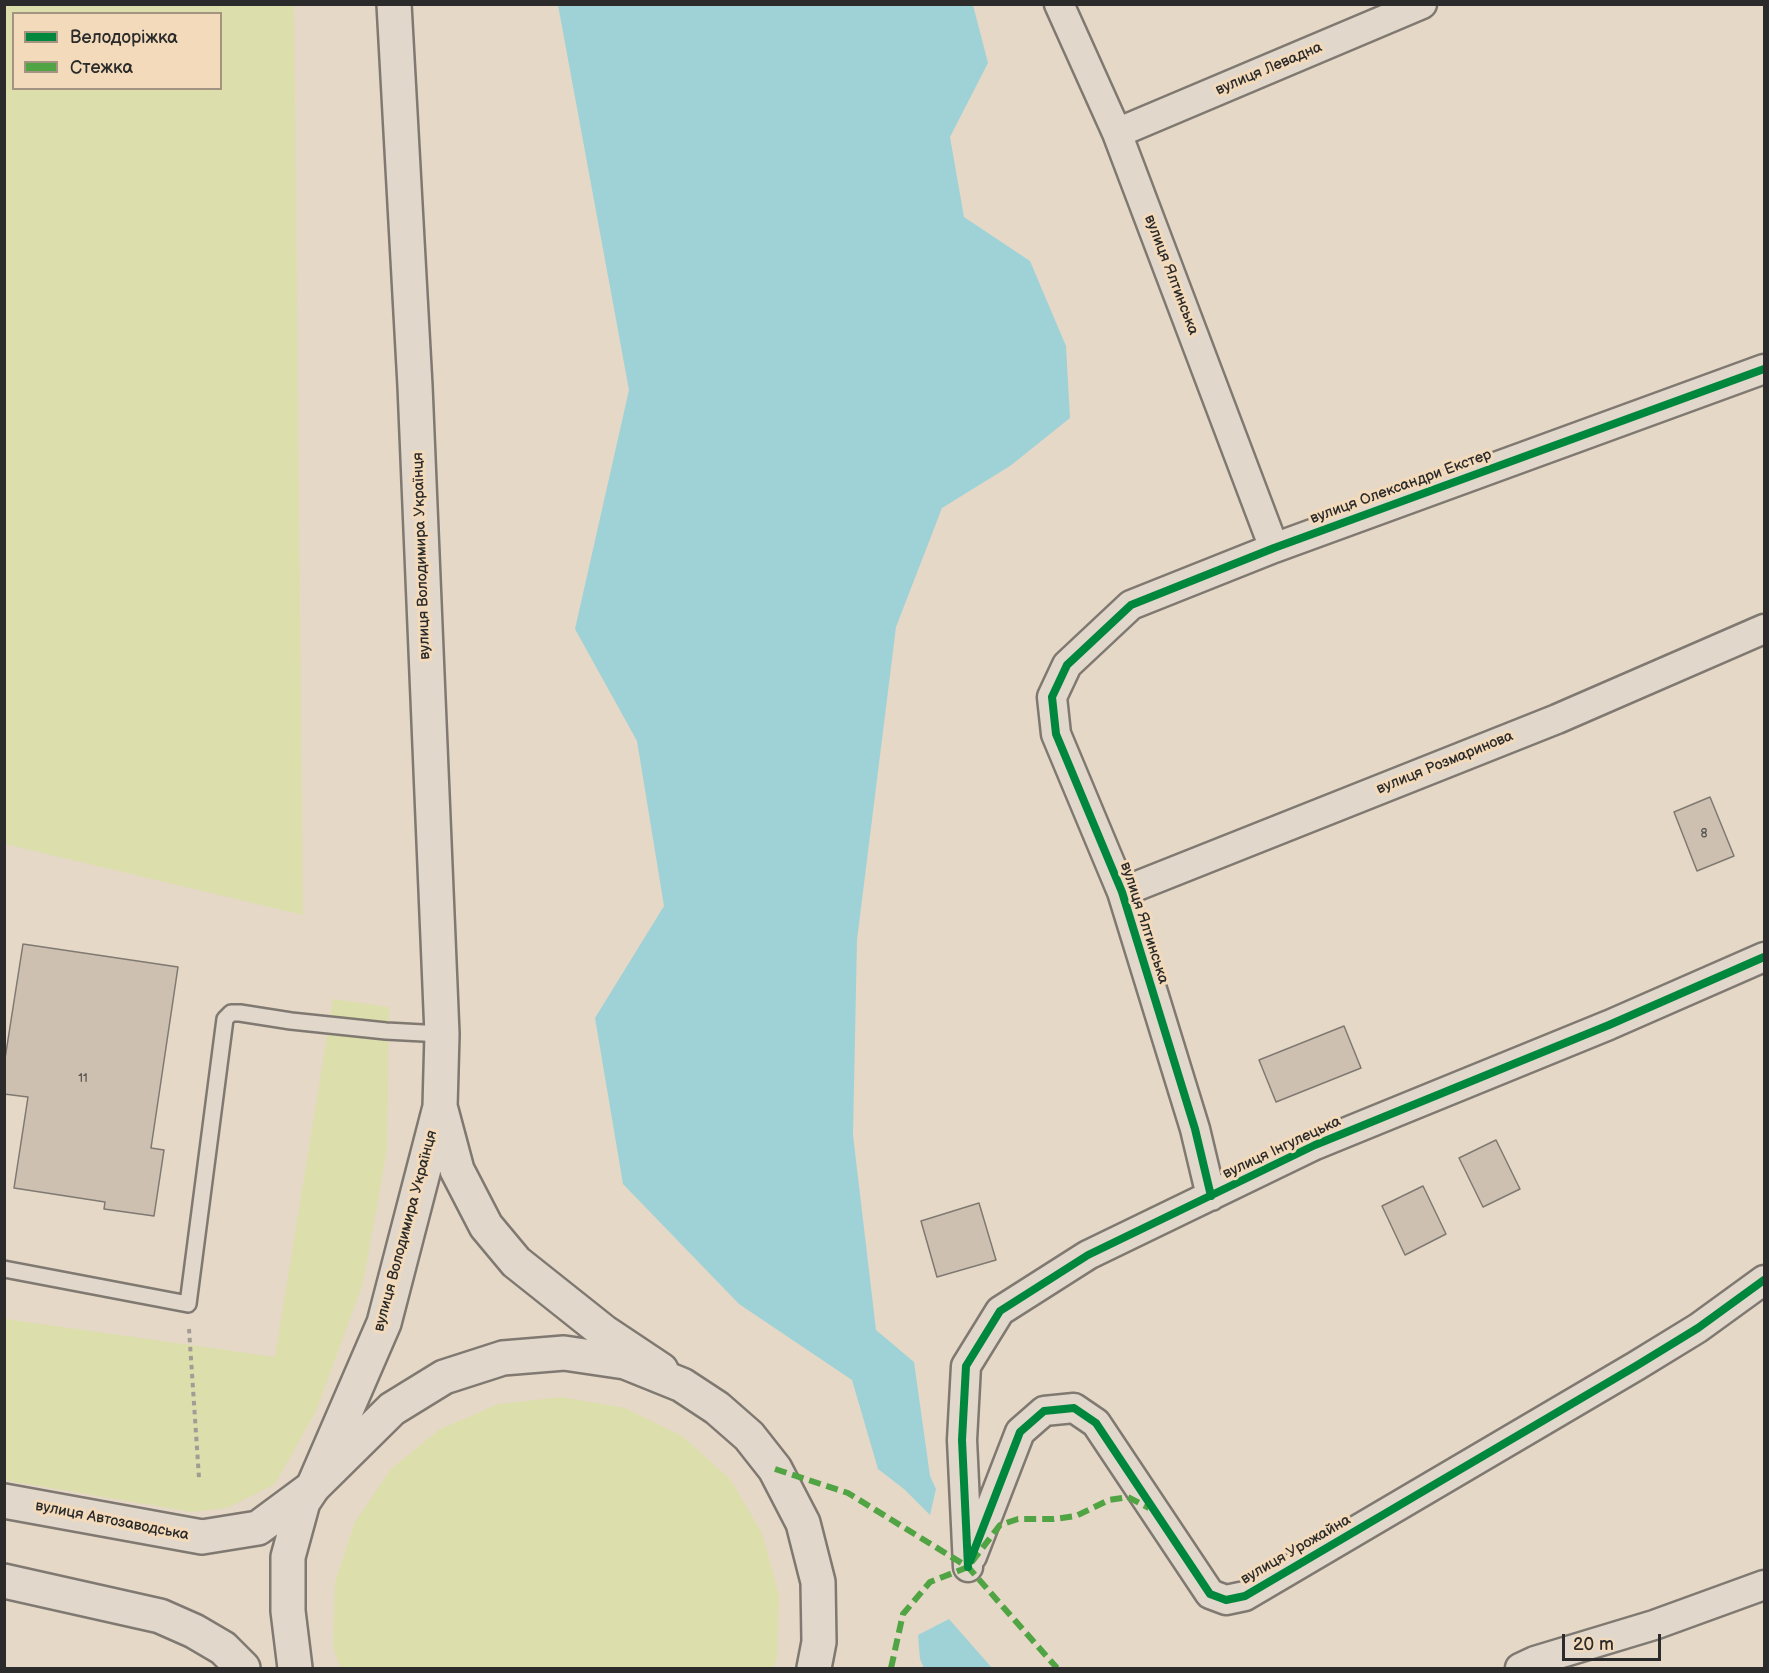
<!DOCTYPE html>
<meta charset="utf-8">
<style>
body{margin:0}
#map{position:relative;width:1769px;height:1673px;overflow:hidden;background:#e5d8c7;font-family:"Balsamiq Sans",sans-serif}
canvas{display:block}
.frame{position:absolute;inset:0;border:6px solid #2b2b2b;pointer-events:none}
.legend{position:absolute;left:12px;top:12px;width:210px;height:78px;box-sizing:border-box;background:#f2daba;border:2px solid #a29481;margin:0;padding:8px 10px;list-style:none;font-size:18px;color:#2b2b2b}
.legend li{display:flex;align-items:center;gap:12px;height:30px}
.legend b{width:30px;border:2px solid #a29481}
.scale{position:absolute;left:1562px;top:1634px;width:99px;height:27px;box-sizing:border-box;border:3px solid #2b2b2b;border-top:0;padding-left:8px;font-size:18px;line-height:21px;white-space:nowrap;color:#2b2b2b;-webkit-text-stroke:4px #f2daba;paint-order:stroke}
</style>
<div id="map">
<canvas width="1769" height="1673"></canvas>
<div class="frame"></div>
<ul class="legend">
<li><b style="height:8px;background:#00873e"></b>Велодоріжка</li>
<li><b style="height:8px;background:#51a443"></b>Стежка</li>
</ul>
<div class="scale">20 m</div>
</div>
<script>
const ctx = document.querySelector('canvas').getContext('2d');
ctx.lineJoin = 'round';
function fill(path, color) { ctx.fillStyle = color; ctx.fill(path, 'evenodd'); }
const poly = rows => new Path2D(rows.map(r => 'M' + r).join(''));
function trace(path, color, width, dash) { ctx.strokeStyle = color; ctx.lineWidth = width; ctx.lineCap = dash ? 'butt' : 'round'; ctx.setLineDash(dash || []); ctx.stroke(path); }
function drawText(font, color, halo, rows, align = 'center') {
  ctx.font = font + ' "Balsamiq Sans",sans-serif'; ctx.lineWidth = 6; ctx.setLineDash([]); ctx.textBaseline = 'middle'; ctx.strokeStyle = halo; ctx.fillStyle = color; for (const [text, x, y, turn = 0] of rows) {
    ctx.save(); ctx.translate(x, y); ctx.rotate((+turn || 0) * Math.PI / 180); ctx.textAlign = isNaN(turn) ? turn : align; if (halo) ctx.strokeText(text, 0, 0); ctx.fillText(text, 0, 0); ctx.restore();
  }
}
fill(poly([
 [5,4,294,5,303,915,5,844],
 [14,14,220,14,220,88,14,88],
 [333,999,389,1007,387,1150,363,1283,316,1411,275,1484,227,1508,192,1512,9,1481,4,1478,6,1319,275,1357],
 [562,1397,625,1408,682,1436,730,1479,762,1533,779,1595,777,1658,773,1668,340,1668,333,1646,335,1582,355,1522,391,1469,440,1429,499,1404]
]), '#dcdeac');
fill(poly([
 [558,5,973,5,988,63,950,137,964,217,1030,261,1066,346,1070,418,1010,466,942,508,896,627,857,940,853,1135,876,1330,914,1362,930,1476,936,1489,930,1515,904,1489,878,1469,852,1380,739,1304,623,1184,595,1018,664,906,637,741,575,629,629,390],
 [949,1619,992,1668,924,1668,920,1659,918,1635]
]), '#9fd2d6');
const building = poly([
 [1710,797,1734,856,1697,871,1674,812,1710,797],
 [23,944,178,967,151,1148,164,1150,154,1216,104,1209,105,1202,14,1188,28,1097,4,1094,4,1065,23,944],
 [1344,1026,1361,1068,1276,1102,1259,1060,1344,1026],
 [1496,1140,1520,1189,1483,1207,1459,1158,1496,1140],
 [1423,1186,1446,1234,1405,1255,1382,1206,1423,1186],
 [979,1203,996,1260,937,1277,921,1221,979,1203]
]);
fill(building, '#cdc0b1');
trace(building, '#7f7971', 1.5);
const service = poly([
 [4,1269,188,1304,225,1019,231,1013,240,1013,291,1021,386,1031,442,1034]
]);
const minor = poly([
 [1059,4,1117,133,1274,548],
 [1117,133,1422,4],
 [1122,892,1557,719,1764,629],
 [1211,1196,1195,1129,1122,892,1056,734,1052,697,1067,665,1131,605,1274,548,1764,369],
 [972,1556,1020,1432,1044,1411,1074,1408,1096,1423,1210,1594,1226,1600,1245,1596,1636,1366,1698,1328,1764,1280],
 [968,1567,962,1440,966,1366,1000,1311,1088,1255,1315,1145,1609,1025,1764,957],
 [1520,1668,1535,1661,1654,1625,1764,1585]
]);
const secondary = poly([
 [441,1110,457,1170,486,1226,516,1262,604,1332,661,1370],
 [313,1487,384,1323,440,1107,442,1034,415,386,394,4]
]);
const primary = poly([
 [4,1501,202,1537,258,1528,312,1488],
 [4,1581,160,1616,194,1631,223,1648,243,1668],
 [295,1668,288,1611,288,1557,303,1502,313,1487,392,1409,444,1377,503,1358,564,1353,625,1362,682,1385,717,1408,749,1436,775,1469,803,1523,818,1582,819,1642,814,1668]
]);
trace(service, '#7f7971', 20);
trace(minor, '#7f7971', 33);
trace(secondary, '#7f7971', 38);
trace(primary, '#7f7971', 38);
trace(poly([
 [189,1329,199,1478]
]), '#a39c95', 4, [4.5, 4.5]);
trace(service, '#e1d7cb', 15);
trace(minor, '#e1d7cb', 28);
trace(secondary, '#e1d7cb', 33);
trace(primary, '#e1d7cb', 33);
trace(poly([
 [775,1469,848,1493,968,1567,1057,1668],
 [891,1668,903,1614,930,1582,968,1567,1000,1525,1018,1519,1054,1519,1076,1516,1109,1500,1128,1497,1149,1508]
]), '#51a443', 6, [12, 6]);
trace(poly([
 [1211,1196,1195,1129,1122,892,1056,734,1052,697,1067,665,1131,605,1274,548,1764,369],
 [970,1561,1020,1432,1044,1411,1074,1408,1096,1423,1210,1594,1226,1600,1245,1596,1636,1366,1698,1328,1764,1280],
 [968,1567,962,1440,966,1366,1000,1311,1088,1255,1315,1145,1609,1025,1764,957]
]), '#00873e', 8);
drawText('12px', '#54514d', null, [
 ["8",1704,834],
 ["11",83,1079]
]);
drawText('15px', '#2b2b2b', '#f2daba', [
 ["вулиця Левадна",1269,69,-23],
 ["вулиця Ялтинська",1171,275,69],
 ["вулиця Олександри Екстер",1401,487,-20],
 ["вулиця Володимира Українця",422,556,-92],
 ["вулиця Розмаринова",1445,763,-22],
 ["вулиця Ялтинська",1144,923,72],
 ["вулиця Інгулецька",1282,1148,-25],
 ["вулиця Володимира Українця",406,1231,-75],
 ["вулиця Автозаводська",112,1521,11],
 ["вулиця Урожайна",1296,1550,-30]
]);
</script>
